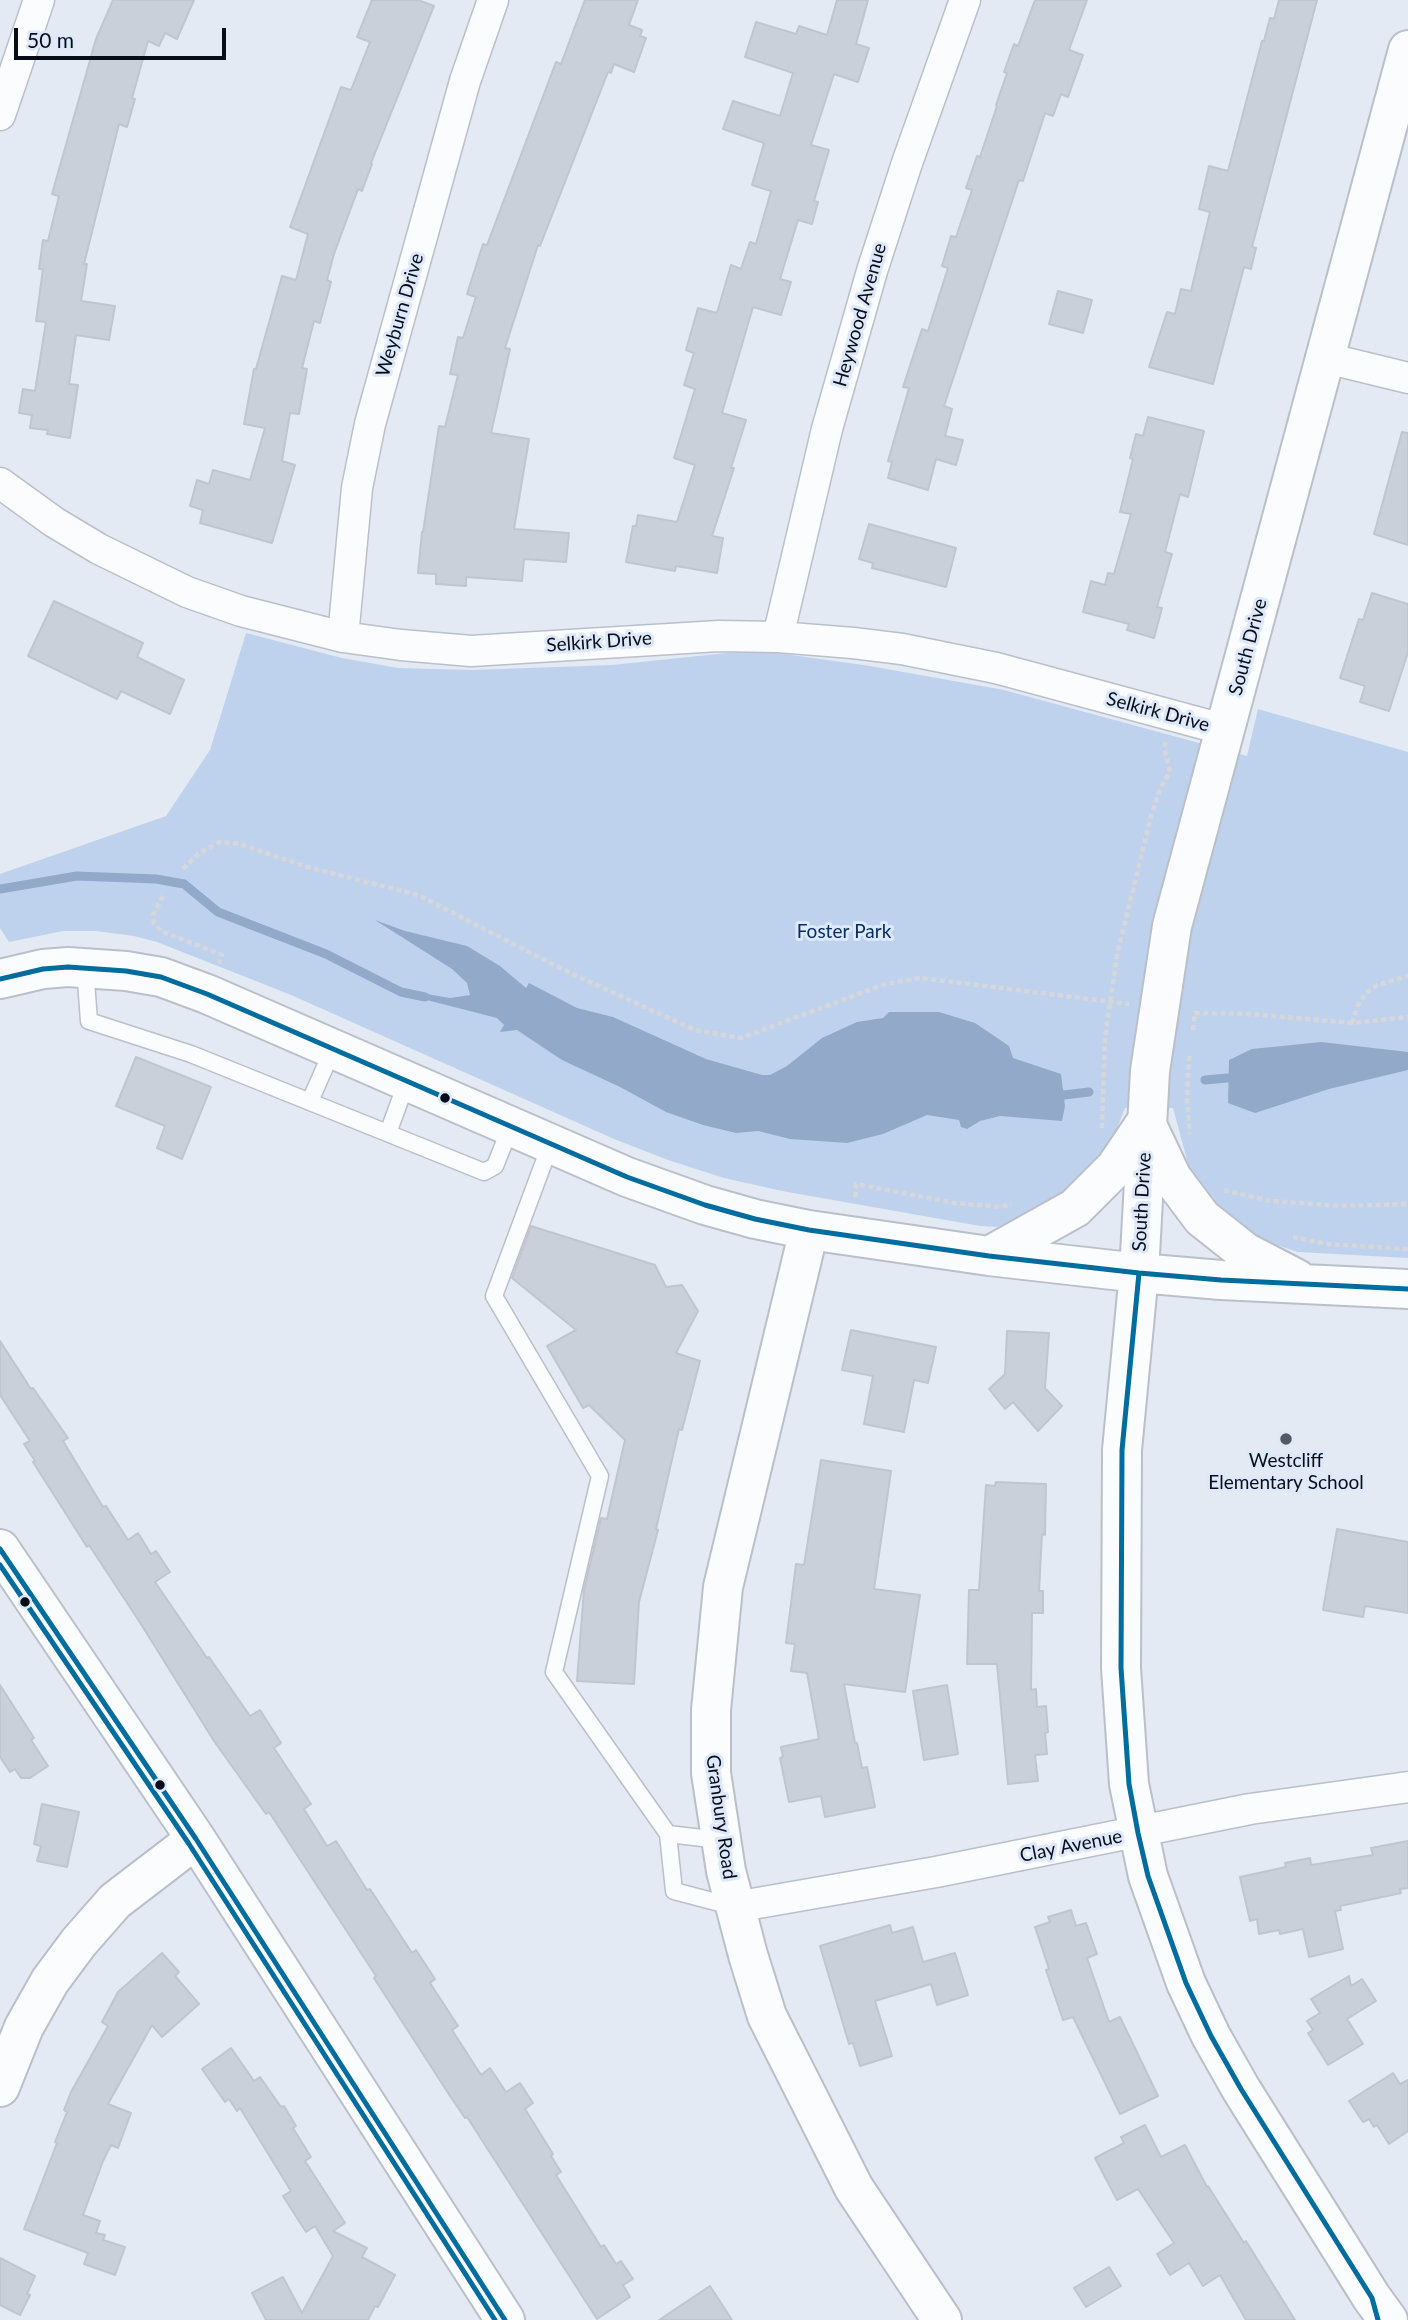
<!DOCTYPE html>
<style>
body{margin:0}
#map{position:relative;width:1408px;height:2320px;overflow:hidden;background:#e3eaf4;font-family:Lato,sans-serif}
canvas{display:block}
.scale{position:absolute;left:14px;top:28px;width:212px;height:32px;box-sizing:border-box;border:4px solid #070d16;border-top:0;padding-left:9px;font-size:21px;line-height:24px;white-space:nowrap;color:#070d16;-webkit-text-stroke:5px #dde9fa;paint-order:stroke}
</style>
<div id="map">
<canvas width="1408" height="2320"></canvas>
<div class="scale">50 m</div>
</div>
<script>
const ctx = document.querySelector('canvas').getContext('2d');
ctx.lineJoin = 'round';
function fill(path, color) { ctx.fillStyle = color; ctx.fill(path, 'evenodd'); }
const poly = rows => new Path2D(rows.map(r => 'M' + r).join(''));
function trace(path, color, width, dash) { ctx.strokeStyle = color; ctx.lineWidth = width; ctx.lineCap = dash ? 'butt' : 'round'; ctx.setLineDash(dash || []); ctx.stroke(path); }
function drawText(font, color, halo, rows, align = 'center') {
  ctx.font = font + ' Lato,sans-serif'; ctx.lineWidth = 6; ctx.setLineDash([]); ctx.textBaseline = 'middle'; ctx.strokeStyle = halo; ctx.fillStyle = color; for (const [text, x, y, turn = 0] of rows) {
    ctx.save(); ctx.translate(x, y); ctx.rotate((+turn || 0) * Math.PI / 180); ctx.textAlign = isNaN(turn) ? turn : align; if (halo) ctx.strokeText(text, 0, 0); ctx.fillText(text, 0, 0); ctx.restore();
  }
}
fill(poly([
 [246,633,342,658,398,668,472,670,612,665,756,650,870,666,1004,690,1247,756,1258,709,1408,752,1408,1258,1298,1252,1258,1239,1223,1214,1190,1171,1173,1108,1125,1108,1111,1144,1067,1196,1018,1224,1001,1227,980,1226,782,1191,724,1178,668,1160,614,1139,291,995,157,942,134,936,96,931,63,931,9,942,0,928,0,874,166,816,210,750]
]), '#bfd2ed');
fill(poly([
 [375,920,405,931,467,946,500,966,526,988,529,983,577,1008,613,1017,706,1059,762,1075,770,1075,787,1066,822,1038,857,1022,883,1018,889,1012,939,1012,975,1023,1009,1046,1013,1058,1061,1074,1065,1106,1062,1121,1000,1116,980,1121,967,1129,961,1127,959,1120,927,1115,883,1134,847,1143,790,1139,758,1131,736,1133,703,1125,666,1112,620,1087,562,1060,517,1030,500,1032,504,1025,497,1018,415,997,415,992,450,998,470,995,467,983,452,969],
 [1321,1042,1408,1052,1408,1070,1329,1089,1255,1113,1228,1103,1229,1060,1252,1049]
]), '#92a9ca');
trace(poly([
 [0,889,77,876,156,879,184,884,218,912,326,954,401,992,425,997],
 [1205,1080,1238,1077],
 [1054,1093,1064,1095,1089,1092]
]), '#92a9ca', 9);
const building = poly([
 [113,0,194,0,177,39,165,33,159,46,148,41,132,98,135,99,127,127,119,124,84,264,87,264,81,301,115,306,109,340,76,335,69,384,78,385,70,438,47,434,48,430,30,428,32,415,19,413,23,389,35,391,46,322,36,321,43,269,39,269,43,240,48,241,59,196,52,194,96,39,113,0],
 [372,0,418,0,434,6,371,163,372,164,362,191,358,189,334,254,327,280,331,282,320,323,314,321,302,368,307,369,299,414,290,413,282,461,295,465,272,543,200,523,203,510,190,506,197,480,209,484,213,470,250,480,265,428,244,424,254,369,256,369,282,276,296,280,308,234,290,227,341,87,351,90,370,42,357,37,372,0],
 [585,0,638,0,629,25,642,30,640,36,646,38,634,72,614,64,611,73,608,72,540,246,538,245,505,348,510,349,491,433,529,439,514,529,569,533,566,562,524,559,522,581,466,577,466,586,436,584,436,574,418,573,422,532,423,532,439,426,445,427,458,375,450,374,458,337,463,338,476,297,467,294,483,244,487,245,556,62,561,64,585,0],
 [837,0,868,0,856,44,869,48,858,82,834,74,811,145,829,150,814,201,818,202,812,224,798,220,780,279,791,282,781,315,753,307,722,413,746,420,731,468,734,468,712,536,723,538,717,573,676,566,675,571,626,562,633,526,636,526,638,515,677,522,695,465,674,458,695,389,684,385,694,353,686,350,698,308,717,313,731,265,741,269,750,242,756,244,771,191,752,185,764,143,723,129,733,101,780,116,793,73,745,57,756,22,796,34,799,26,827,35,837,0],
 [1035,0,1087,0,1069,50,1083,55,1068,97,1061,94,1053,116,1045,113,1023,181,1019,180,944,406,952,409,945,436,963,440,956,465,936,459,928,490,888,478,892,462,888,461,909,388,903,387,922,329,928,331,948,268,942,266,951,236,956,237,972,190,966,188,977,156,980,157,997,106,996,105,1007,73,1004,72,1014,44,1018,46,1035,0],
 [1279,0,1317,0,1252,247,1256,248,1251,269,1244,267,1213,384,1149,367,1167,312,1175,314,1181,289,1191,291,1210,212,1199,209,1209,166,1228,171,1262,41,1264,41,1270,18,1274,19,1279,0],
 [1058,291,1092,300,1083,333,1049,324,1058,291],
 [1148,417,1204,431,1188,497,1180,494,1165,552,1172,554,1157,607,1162,608,1154,638,1127,630,1129,624,1083,612,1091,581,1105,585,1108,573,1114,574,1131,514,1120,512,1133,459,1130,458,1136,434,1143,436,1148,417],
 [1402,432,1408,433,1408,545,1374,534,1402,432],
 [869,524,956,548,946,587,872,568,873,563,859,559,869,524],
 [1372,593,1408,604,1408,652,1389,711,1360,702,1365,686,1340,678,1359,619,1363,620,1372,593],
 [54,601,143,643,137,657,184,680,170,714,121,691,117,699,28,656,54,601],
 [136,1057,211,1087,182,1159,157,1148,165,1126,116,1106,136,1057],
 [531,1226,655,1265,666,1287,682,1285,698,1311,676,1353,700,1361,682,1430,679,1429,656,1529,658,1530,639,1602,634,1684,577,1681,584,1590,601,1518,607,1519,625,1440,589,1405,583,1408,547,1346,576,1330,512,1278,531,1226],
 [851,1330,936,1347,928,1383,914,1380,904,1432,864,1424,873,1376,842,1370,851,1330],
 [1007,1331,1049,1333,1045,1388,1062,1406,1038,1431,1013,1402,1005,1409,989,1389,1005,1374,1007,1331],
 [0,1341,31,1389,33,1388,68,1438,63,1441,103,1507,106,1506,128,1540,138,1533,151,1554,156,1551,170,1572,155,1582,207,1658,209,1657,250,1716,260,1710,281,1743,274,1748,311,1804,304,1809,327,1846,336,1841,367,1890,370,1889,412,1953,416,1950,435,1979,430,1983,458,2026,452,2030,481,2075,490,2068,506,2092,520,2083,533,2103,525,2109,553,2154,551,2156,561,2172,556,2175,601,2247,604,2245,616,2264,621,2261,633,2279,623,2285,630,2297,597,2319,467,2117,465,2118,450,2096,374,1978,376,1976,269,1812,266,1814,214,1741,139,1621,89,1545,87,1547,33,1462,35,1461,24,1444,30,1441,0,1395,0,1341],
 [821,1460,891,1471,874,1589,920,1595,905,1692,844,1684,855,1743,857,1743,862,1768,867,1767,875,1807,825,1817,821,1796,789,1802,780,1758,783,1757,781,1747,819,1739,807,1673,791,1671,795,1644,786,1643,796,1564,804,1565,821,1460],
 [996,1482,1046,1484,1045,1535,1042,1534,1039,1591,1043,1591,1043,1613,1032,1613,1031,1690,1036,1689,1037,1707,1046,1706,1048,1732,1045,1733,1047,1754,1035,1755,1038,1781,1008,1784,997,1664,967,1664,969,1590,979,1590,986,1485,995,1486,996,1482],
 [1337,1529,1408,1542,1408,1613,1365,1606,1363,1617,1323,1610,1337,1529],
 [0,1685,34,1738,31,1740,48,1766,30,1778,21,1778,15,1769,10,1772,0,1757,0,1685],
 [947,1685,958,1754,924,1760,913,1691,947,1685],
 [42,1804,79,1812,67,1867,37,1861,41,1846,34,1844,42,1804],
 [1408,1841,1408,1888,1400,1889,1401,1893,1340,1906,1341,1910,1335,1911,1343,1949,1309,1957,1303,1929,1280,1934,1279,1930,1259,1934,1257,1919,1250,1921,1240,1877,1286,1867,1285,1863,1310,1858,1311,1865,1373,1855,1371,1848,1408,1841],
 [1071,1910,1076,1926,1086,1923,1097,1954,1087,1958,1109,2022,1120,2017,1158,2096,1120,2114,1073,2017,1063,2020,1046,1970,1049,1969,1035,1927,1050,1922,1048,1917,1071,1910],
 [890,1925,892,1933,913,1927,923,1962,955,1953,968,1995,937,2005,931,1984,875,2001,892,2056,860,2066,853,2043,849,2044,820,1946,890,1925],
 [162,1953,179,1972,175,1976,199,2004,162,2037,152,2025,108,2104,131,2113,118,2148,111,2145,103,2161,83,2215,100,2221,96,2233,105,2235,103,2240,125,2247,115,2275,84,2264,88,2253,24,2229,57,2143,55,2142,67,2112,64,2110,71,2092,108,2026,102,2022,118,1992,162,1953],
 [1349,1976,1351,1986,1362,1979,1376,2001,1347,2019,1363,2044,1328,2065,1308,2033,1313,2030,1307,2021,1320,2013,1311,1999,1349,1976],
 [231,2048,254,2081,260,2077,281,2107,284,2106,296,2126,293,2128,311,2157,305,2161,345,2223,333,2231,367,2248,362,2257,395,2275,378,2307,375,2306,368,2320,266,2320,252,2293,283,2277,302,2313,333,2256,315,2226,306,2232,283,2196,291,2191,240,2108,237,2111,229,2099,225,2102,202,2069,231,2048],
 [1393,2073,1400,2084,1408,2080,1408,2131,1389,2144,1377,2125,1374,2127,1369,2119,1363,2122,1349,2101,1393,2073],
 [1145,2125,1161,2157,1185,2145,1207,2187,1208,2186,1244,2243,1246,2241,1295,2320,1246,2320,1220,2275,1203,2286,1189,2263,1170,2275,1157,2254,1174,2243,1138,2189,1117,2200,1095,2158,1124,2143,1121,2137,1145,2125],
 [0,2258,35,2276,27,2294,30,2295,20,2315,0,2305,0,2258],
 [1109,2267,1121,2286,1086,2307,1074,2288,1109,2267],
 [710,2286,732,2320,659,2320,710,2286]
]);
fill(building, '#c9d0d9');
trace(building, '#c0c6d0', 2);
const lane = poly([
 [85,968,89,1021,191,1054,484,1172,495,1166,511,1126],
 [310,1101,333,1049],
 [388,1133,407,1081],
 [551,1143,494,1296,600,1476,554,1672,668,1834],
 [720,1840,668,1834,674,1891,735,1907]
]);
const street = poly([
 [0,115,39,0],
 [1326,358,1408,378],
 [0,483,54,522,99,549,187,592,241,611,343,637,401,645,471,651,719,636,778,637,853,643,902,649,996,668,1226,730],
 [343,637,357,488,370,424,465,81,493,0],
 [778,637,827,429,872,271,907,163,965,0],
 [735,1907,936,1872,1250,1809,1408,1787]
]);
const secondary = poly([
 [0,979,43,969,68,967,126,971,161,977,207,994,627,1177,705,1205,755,1219,809,1230,989,1256,1139,1273,1221,1280,1408,1289],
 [1148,1127,1172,1178,1202,1218,1245,1252,1297,1279],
 [809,1230,723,1587,711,1710,711,1773,726,1871,748,1955,767,2016,854,2188,942,2320],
 [989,1256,1075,1208,1115,1168,1146,1122],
 [0,1549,196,1839,505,2320],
 [0,2087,24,2027,50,1981,79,1942,115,1901,196,1839],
 [1388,2320,1372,2298,1241,2089,1211,2036,1186,1983,1148,1876,1129,1784,1121,1668,1122,1450,1139,1273,1150,1071,1172,926,1408,50]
]);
trace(lane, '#b9c0ca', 19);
trace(street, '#b9c0ca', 33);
trace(secondary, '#b9c0ca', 42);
trace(poly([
 [183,869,198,854,219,842,240,844,307,867,418,895,568,972,695,1030,741,1038,885,984,921,978,1129,1004],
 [163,896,153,915,154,923,161,931,222,955,219,963],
 [1352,1023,1358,1005,1366,993,1377,985,1408,976],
 [1193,1030,1195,1013,1252,1014,1352,1023,1408,1017],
 [1189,1056,1187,1099,1190,1134],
 [1102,1128,1105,1037,1117,955,1151,816,1160,789,1170,772,1164,748,1166,741],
 [1224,1190,1271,1201,1300,1203,1340,1206,1408,1204],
 [855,1197,856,1184,955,1203,1001,1207,1011,1203],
 [1293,1237,1326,1244,1408,1249]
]), '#d5d7da', 4.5, [5, 3.5]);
trace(lane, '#fbfcfd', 16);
trace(street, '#fbfcfd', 30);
trace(secondary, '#fbfcfd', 38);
trace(poly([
 [0,979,43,969,68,967,126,971,161,977,207,994,627,1177,705,1205,755,1219,809,1230,989,1256,1139,1273,1221,1280,1408,1289],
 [1139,1273,1122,1450,1121,1668,1129,1784,1138,1833,1148,1876,1186,1983,1211,2036,1241,2089,1372,2298,1378,2320],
 [0,1549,196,1839,505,2320]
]), '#006d9e', 5);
trace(poly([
 [0,1565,189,1844,495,2320]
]), '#006d9e', 5);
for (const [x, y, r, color] of [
 [445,1098,6,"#070d16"],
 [1286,1439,7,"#545a64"],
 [25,1602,6,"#070d16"],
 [160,1785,6,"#070d16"]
]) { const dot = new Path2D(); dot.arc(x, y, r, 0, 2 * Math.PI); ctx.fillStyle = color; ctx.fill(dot); trace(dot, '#dde9fa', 2.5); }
drawText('19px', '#070d16', '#dde9fa', [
 ["Weyburn Drive",400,315,-74],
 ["Heywood Avenue",860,315,-74],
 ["Selkirk Drive",599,642,-4],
 ["South Drive",1248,647,-75],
 ["Selkirk Drive",1158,712,15],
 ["South Drive",1142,1202,-87],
 ["Granbury Road",721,1817,82],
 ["Clay Avenue",1071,1846,-11]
]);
drawText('19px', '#072e63', '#dde9fa', [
 ["Foster Park",844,932]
]);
drawText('19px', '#070d16', '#dde9fa', [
 ["Westcliff",1286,1461],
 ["Elementary School",1286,1483]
]);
</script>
